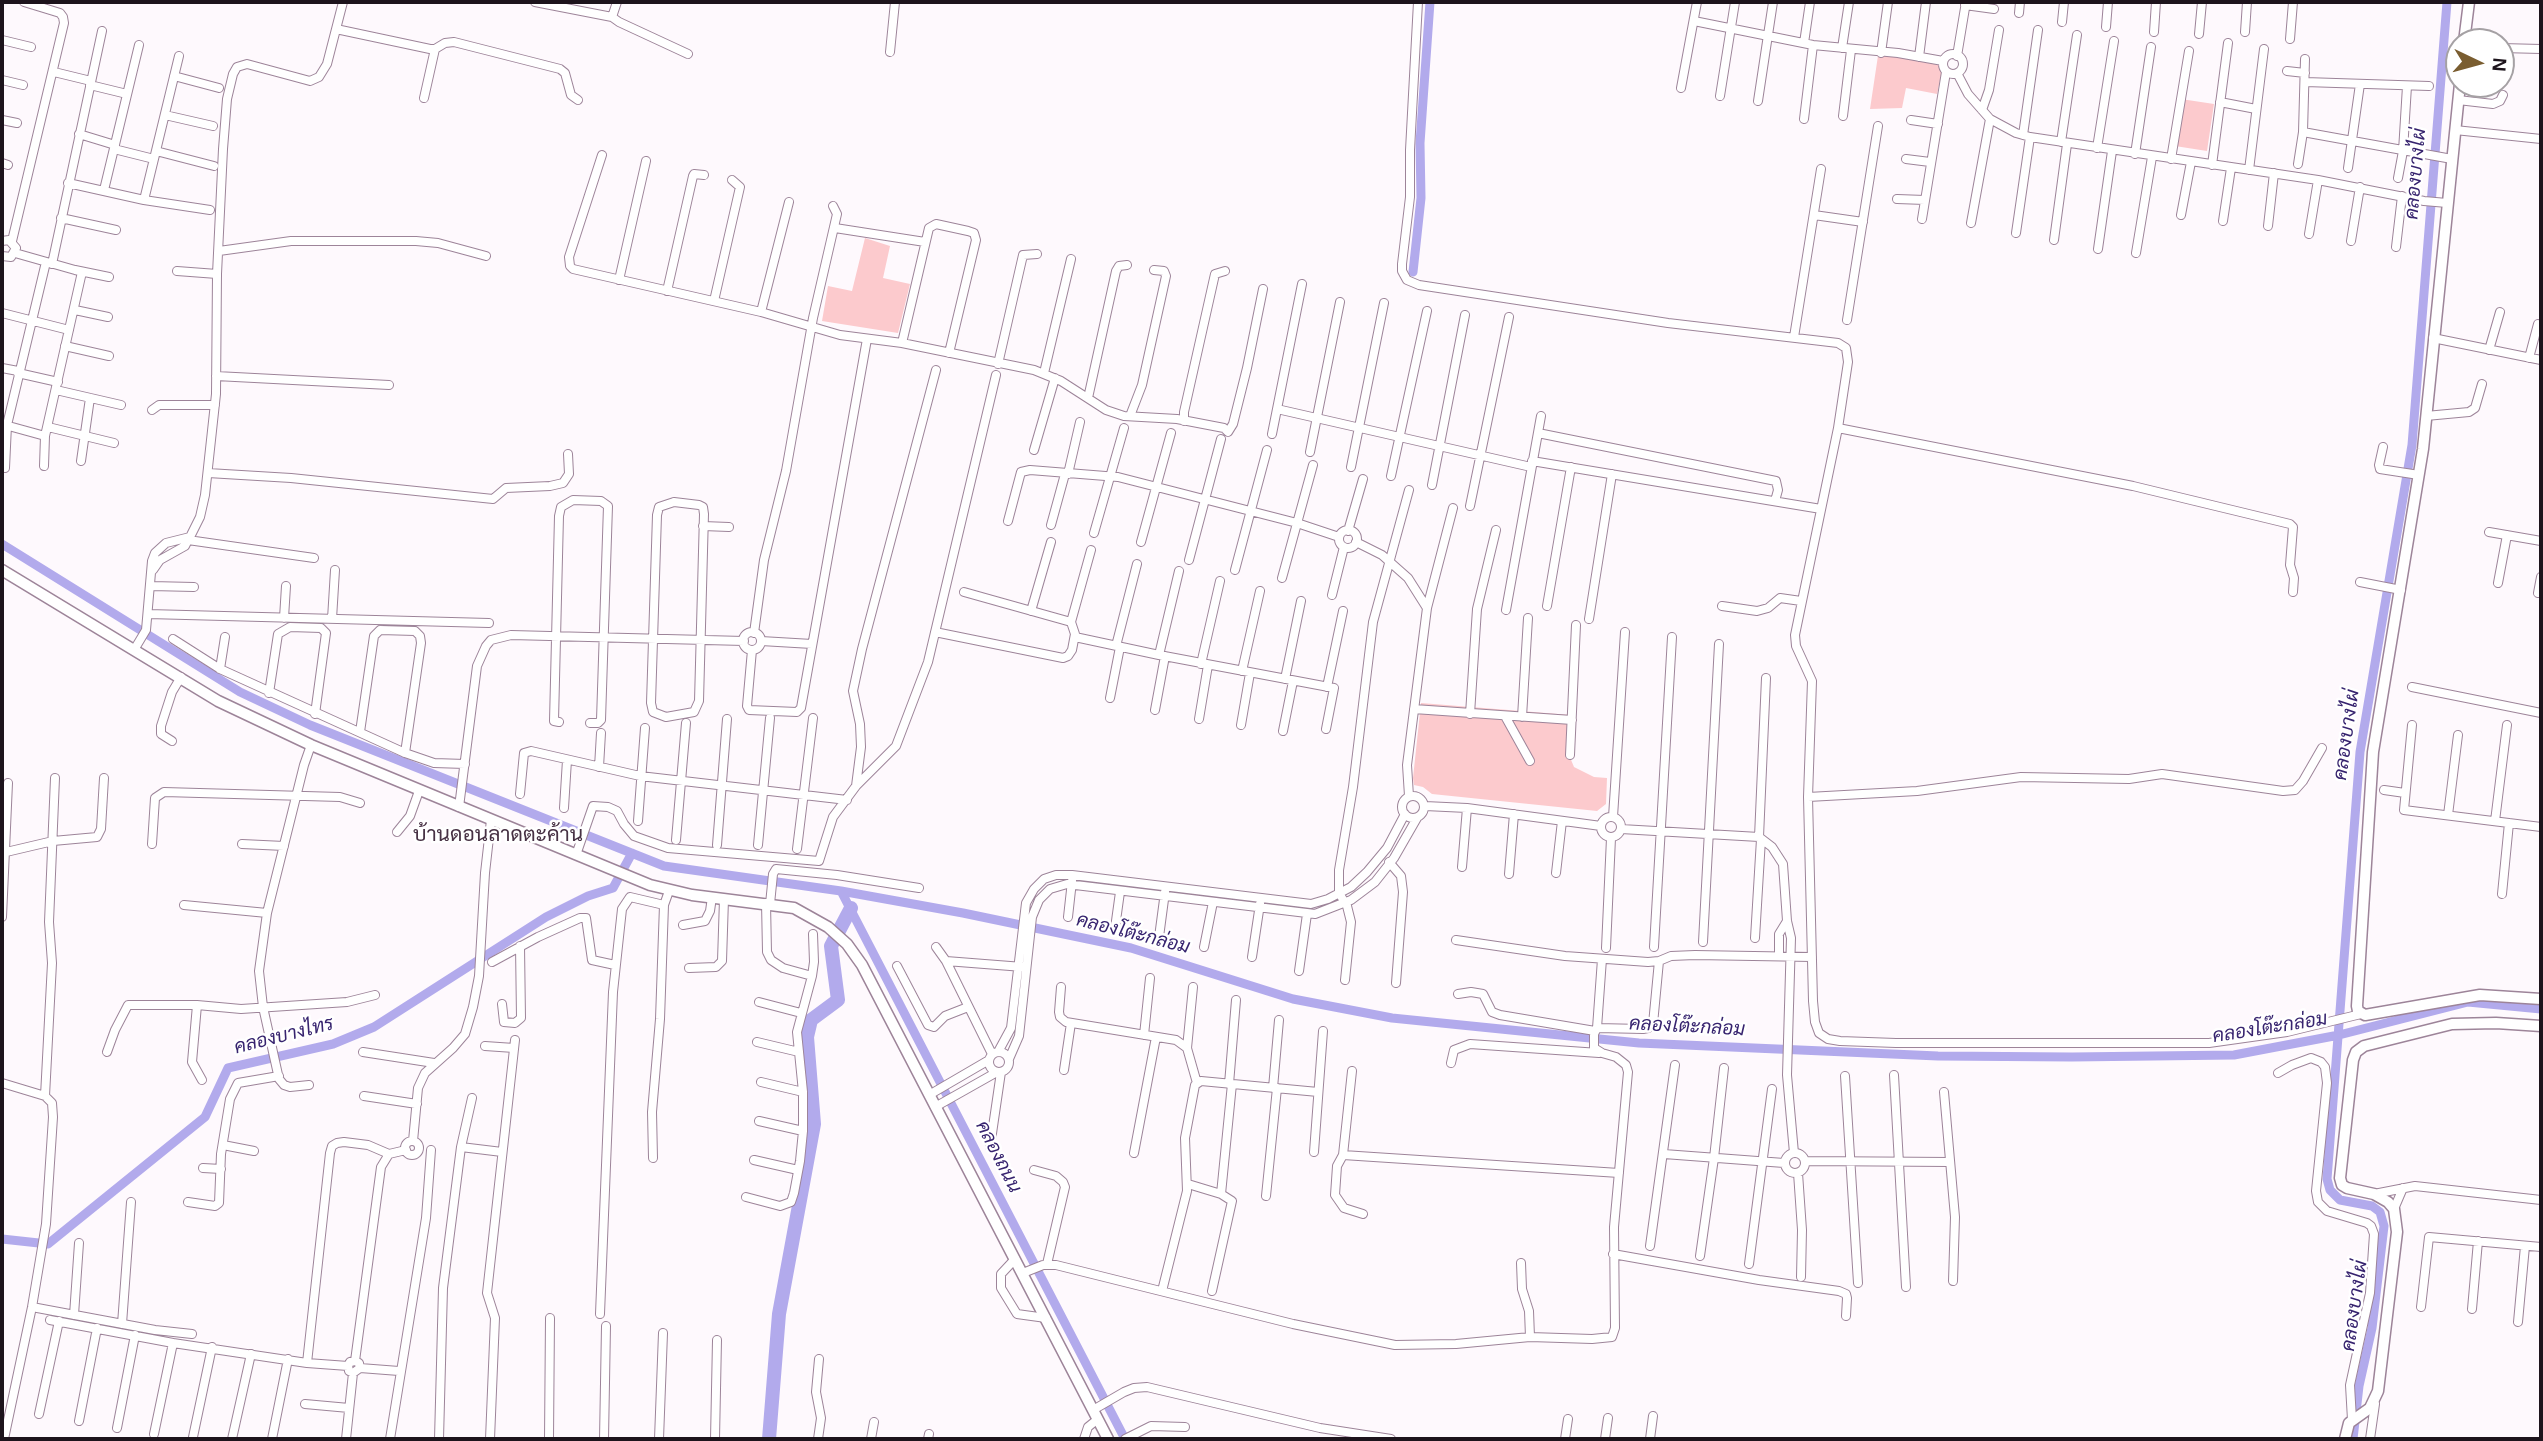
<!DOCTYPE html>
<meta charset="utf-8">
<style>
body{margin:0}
#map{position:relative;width:2543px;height:1441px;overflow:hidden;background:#fef9fd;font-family:Arial,sans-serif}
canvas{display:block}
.frame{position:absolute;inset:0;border:4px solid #1d141c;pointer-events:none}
.north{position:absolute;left:2445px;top:28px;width:70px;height:70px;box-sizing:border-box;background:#fff;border:2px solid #a5a1a4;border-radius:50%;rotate:95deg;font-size:19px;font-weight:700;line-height:28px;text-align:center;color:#1d141c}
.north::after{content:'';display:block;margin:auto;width:24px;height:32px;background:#7a5d30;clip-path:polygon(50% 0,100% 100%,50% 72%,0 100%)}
</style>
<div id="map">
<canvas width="2543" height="1441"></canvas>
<div class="frame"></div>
<div class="north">N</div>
</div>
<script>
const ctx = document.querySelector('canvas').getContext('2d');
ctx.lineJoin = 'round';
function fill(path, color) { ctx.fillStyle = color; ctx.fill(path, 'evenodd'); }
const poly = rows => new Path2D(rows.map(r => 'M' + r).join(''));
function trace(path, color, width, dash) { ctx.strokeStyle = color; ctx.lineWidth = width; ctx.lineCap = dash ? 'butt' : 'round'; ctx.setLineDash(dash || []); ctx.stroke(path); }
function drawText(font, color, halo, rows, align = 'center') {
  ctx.font = font + ' Arial,Sarabun,sans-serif'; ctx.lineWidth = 5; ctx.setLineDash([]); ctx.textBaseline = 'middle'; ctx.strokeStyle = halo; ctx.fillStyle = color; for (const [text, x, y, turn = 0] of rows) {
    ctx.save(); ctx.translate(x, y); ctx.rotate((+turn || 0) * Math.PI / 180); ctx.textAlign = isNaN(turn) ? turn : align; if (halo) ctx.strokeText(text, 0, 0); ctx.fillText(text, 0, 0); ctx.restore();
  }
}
fill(poly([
 [1879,49,1935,57,1943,67,1937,94,1906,88,1902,108,1870,109],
 [2181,99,2214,104,2207,151,2175,146],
 [865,238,890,246,883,278,910,284,898,333,822,321,828,286,852,291],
 [1421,703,1571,715,1569,755,1574,767,1594,777,1607,778,1606,804,1597,811,1432,794,1423,787,1414,785,1413,778]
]), '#fccacd');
trace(poly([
 [1413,272,1421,198,1420,143,1430,2],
 [2,544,240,692,310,725,664,866,841,891,963,913,1131,948,1293,999,1392,1018,1639,1043,1938,1056,2072,1057,2234,1055,2339,1035,2468,1002,2541,1009],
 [841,891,1125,1439],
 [2,1239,48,1244,205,1117,228,1068,333,1044,374,1027,546,917,588,896,613,888,632,853],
 [2353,1439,2359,1386,2372,1328,2384,1226,2380,1212,2372,1206,2340,1200,2330,1190,2327,1179,2360,752,2412,445,2447,2]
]), '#b2aaec', 9);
trace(poly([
 [769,1439,779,1314,814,1124,807,1037,811,1020,838,1000,831,946,851,908]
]), '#b2aaec', 14);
const street = poly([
 [535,2,612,17,617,2],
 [1418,2,1410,150,1410,197,1402,264,1402,271,1407,280,1419,285,1668,323,1838,343,1846,348,1848,362,1838,428,1795,635,1796,646,1812,681,1808,797,1813,1001,1815,1022,1819,1033,1828,1039,1840,1041,1896,1043,2209,1043,2287,1032,2361,1014],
 [1965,5,1994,9],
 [2019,13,2020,2],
 [612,17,619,22,688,54],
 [1694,21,1813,45,1898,53,1943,61],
 [2062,22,2064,2],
 [2106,27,2108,2],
 [336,29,430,49,435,49,445,43,454,42,560,69,565,73,571,95,578,100],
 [2154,32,2156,2],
 [2245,32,2247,2],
 [2199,34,2202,2],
 [2290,39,2293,2],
 [2,40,31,47],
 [1804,43,1810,2],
 [1842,48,1849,2],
 [2501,48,2541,49],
 [890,52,895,2],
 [1881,53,1888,2],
 '1943 64a10 10 0 1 1 20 0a10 10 0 1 1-20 0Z',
 [1957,56,1966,2],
 [1919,57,1926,2],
 [2287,71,2305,73],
 [54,72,91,81],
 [1957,73,1968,94,1990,119,2016,133,2030,137,2318,180,2424,201,2447,203],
 [174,76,219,88],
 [2,80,23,85],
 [2305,82,2429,86],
 [90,85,127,94],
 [1681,88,1697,2],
 [1720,96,1735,2],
 [424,98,435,49],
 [2458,100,2493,104,2500,101,2503,95],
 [1758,101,1773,2],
 [2220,102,2256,109],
 [1982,110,1989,90,1999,30],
 [165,115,213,126],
 [1843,116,1851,50],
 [1804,119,1813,45],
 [2,120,17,123],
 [1911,120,1938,124],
 [2455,130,2541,139],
 [2303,132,2452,159],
 [79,134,115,145],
 [2023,135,2038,30],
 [2061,142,2077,35],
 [2097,148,2114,41],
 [114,149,154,159],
 [156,151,214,166],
 [2135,154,2151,47],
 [602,155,569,257,570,266,573,269,761,312,840,335,902,343,1034,370,1061,381,1106,410,1124,416,1177,419,1224,428,1228,432,1233,424,1247,368,1263,289],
 [1906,159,1930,162],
 [2171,159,2189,51],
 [2,163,8,165],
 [2298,164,2303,132,2305,59],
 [2212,165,2228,43],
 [2348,168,2360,84],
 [2249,170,2264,49],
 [2398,178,2403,151,2407,86],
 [68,183,144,200,210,210],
 [104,190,139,45],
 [1897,199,1925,200],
 [144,200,179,56],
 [1814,215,1863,222],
 [2181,215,2191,162],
 [61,218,116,230],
 [1922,219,1946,72],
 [2223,221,2231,168],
 [1971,223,1990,119],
 [2268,226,2274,173],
 [835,228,925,242],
 [2016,233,2030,137],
 [2309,234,2318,180],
 [2054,240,2067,144],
 [2,241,9,240,16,248,11,257,2,256],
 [12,241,64,23,63,17,60,13,24,2],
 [2351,241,2360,187],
 [2396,247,2402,196],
 [2098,249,2112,151],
 [219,251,291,241,416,241,438,243,486,256],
 [15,253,75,270,109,277],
 [2136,253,2152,157],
 [52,264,102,31],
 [177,271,217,274],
 [619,280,646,161],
 [667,291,693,176,694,174,704,175],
 [714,301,740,187,732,180],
 [75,310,108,317],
 [761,312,789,202],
 [2,313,69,330],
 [1847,320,1878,126],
 [1794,337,1821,169],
 [2433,338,2541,360],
 [902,343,929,228,936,224,968,231,974,233,976,240,949,353],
 [65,346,109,356],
 [2489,350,2500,312],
 [2529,358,2538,324],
 [998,364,1023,255,1037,254],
 [2,368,18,371],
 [18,373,58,382],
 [1044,373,1071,259],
 [216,376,389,385],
 [56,390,121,405],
 [1088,398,1116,271,1119,266,1127,265],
 [1277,409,1531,467],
 [152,410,159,405,215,405],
 [1130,416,1142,385,1166,276,1164,271,1154,270],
 [2426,416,2469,412,2475,408,2482,384],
 [1184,421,1184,412,1215,274,1225,271],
 [5,425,45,436],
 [48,427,114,443],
 [1838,428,2133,486,2290,524,2293,527,2290,565,2294,578,2293,592],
 [1538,433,1776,481,1778,490,1775,501],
 [1272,434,1302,284],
 [2383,447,2379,465,2380,469,2419,475],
 [1034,450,1055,378],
 [1310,452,1340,302],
 [81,461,90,398],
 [1532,461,1821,509],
 [44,466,45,436,82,272],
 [1351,467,1384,303],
 [5,468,7,425,46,262],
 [208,473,291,478,493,499,506,488,550,486,563,483,569,474,568,454],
 [1068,474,1080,422],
 [1391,476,1427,311],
 [1432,485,1465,315],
 [674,502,699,505,703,507,704,514,699,701,694,712,666,717,653,712,651,703,657,515,659,507,674,502],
 [1470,506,1509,317],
 [1008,521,1021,472,1030,470,1118,477,1297,523,1339,537],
 [1051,525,1065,474],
 [703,526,729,527],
 '1339 539a9 9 0 1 1 18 0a9 9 0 1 1-18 0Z',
 [1348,531,1363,479],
 [2489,532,2541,541],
 [1094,533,1124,428],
 [188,540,314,558],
 [1141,542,1171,433],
 [1356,542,1382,555,1408,578,1427,608,1407,765,1409,796],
 [1189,560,1221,439],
 [153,570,160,560,185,546,189,538],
 [1235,570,1267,450],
 [1282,578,1313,465],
 [2360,582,2401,590],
 [2498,583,2507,535],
 [151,586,194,587],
 [2538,593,2541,577],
 [1332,595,1344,547],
 [1547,606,1571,467],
 [1722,606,1757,611,1768,608,1780,598,1801,601],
 [1427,608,1453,508],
 [1506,610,1541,416],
 [1031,611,1051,542],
 [148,614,489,623],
 [284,618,286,586],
 [332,619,335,570],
 [1589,619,1612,474],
 [1071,622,1091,550],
 [935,632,1063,658,1068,656,1072,650,1075,634,1071,622,964,592],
 '743 641a9 9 0 1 1 18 0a9 9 0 1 1-18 0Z',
 [754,633,764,560,786,471,813,318,837,214,833,206],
 [1075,637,1159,655,1334,688,1326,729],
 [173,639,220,669,405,753,434,763,465,764],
 [761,641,812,644],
 [1116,646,1137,564],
 [134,650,146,630,152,561,155,553,166,543,190,537,200,517,205,495,216,394,217,274,223,149,227,99,233,74,237,67,247,64,310,81,319,77,327,64,343,2],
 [752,650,747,706,749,710,797,712,801,708,867,339],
 [1159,655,1179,571],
 [1201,664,1220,581],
 [220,669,225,637],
 [1242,671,1260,591],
 [1285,679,1301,601],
 [1327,687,1343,611],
 [2412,687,2541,713],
 [269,693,278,634,290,627,321,628,326,633,315,714],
 [1110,698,1120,647],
 [1414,709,1572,720],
 [1155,710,1165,656],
 [1470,714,1477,609,1496,530],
 [1505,716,1530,761],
 [1522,717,1528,618],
 [1199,719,1208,665],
 [559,722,554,721,559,516,561,507,573,500,601,501,608,506,601,720,598,723,590,723],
 [1241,725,1250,673],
 [2412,725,2404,810,2541,827],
 [1283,731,1293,681],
 [360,732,374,636,380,630,415,631,420,636,421,643,405,753],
 [172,741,161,734,161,726,172,692,181,677],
 [1570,755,1576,625],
 [599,767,601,733],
 [856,786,861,747,860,724,853,691,862,649,936,370],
 [2384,790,2405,793],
 [520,794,524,753,531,751,640,776,847,800],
 '1402 807a11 11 0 1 1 22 0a11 11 0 1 1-22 0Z',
 [1808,797,1917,791,2021,777,2129,779,2162,774,2283,791,2295,790,2303,781,2322,748],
 [1425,806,1467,808,1601,826],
 [459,807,477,666,486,646,491,640,511,635,744,641],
 [564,808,567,760],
 [2448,815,2458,735],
 '1601 827a10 10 0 1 1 20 0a10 10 0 1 1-20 0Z',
 [1613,817,1625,632],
 [638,821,645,728],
 [2495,821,2507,725],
 [1621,829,1759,837,1772,847,1783,864,1787,921,1791,938,1787,1075,1794,1153],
 [397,832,410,816,419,791],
 [1759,837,1766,678],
 [676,840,686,723],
 [152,844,155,798,164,792,340,797,360,803],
 [242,844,284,846],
 [717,845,727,719],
 [758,845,770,718],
 [797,849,813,718],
 [2,853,53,841,97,837,101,829,104,778],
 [576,855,593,806,608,807,617,811,624,824,634,836,668,848,819,861,833,817,856,786,896,746,928,662,996,375],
 [1389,862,1401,876,1403,892,1396,983],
 [1462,867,1467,808],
 [1556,873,1562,821],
 [1509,874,1514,814],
 [2502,894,2509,823],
 [766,903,767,952,771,960,783,968,812,976],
 [770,904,773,874,776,869,837,875,919,888],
 [184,905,267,913],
 [2,917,8,783],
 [1068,917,1072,881],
 [683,925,705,921,710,911,712,897],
 [1115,928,1120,892],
 [1159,937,1165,892],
 [1755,938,1761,839],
 [1456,940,1565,956,1648,962,1659,961,1671,956,1695,955,1812,957],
 [1703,942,1719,644],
 [936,947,946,961],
 [1204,947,1213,902],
 [1654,947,1672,637],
 [1606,948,1611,838],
 [1779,956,1779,934,1787,921],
 [1252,957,1260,904],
 [492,962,538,937,580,918,586,918,592,960,615,965],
 [897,966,928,1025,934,1027,945,1016,968,1007],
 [689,968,716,967,722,961,724,899],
 [1299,971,1307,914],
 [1345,980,1351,922,1347,906,1339,893,1339,870,1353,787,1373,622,1409,490],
 [1061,987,1059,1012,1060,1017,1066,1022,1176,1040,1187,1048],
 [1193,987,1187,1048,1197,1083],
 [1458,994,1471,992,1483,994,1492,1012,1500,1015,1595,1031],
 [759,1002,801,1013],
 [502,1004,504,1022,515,1023,521,1018,520,946],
 [197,1005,192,1062,202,1080],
 [1597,1028,1602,959],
 [1144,1035,1150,978],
 [757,1042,799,1052],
 [485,1046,514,1048],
 '989 1062a10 10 0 1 1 20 0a10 10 0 1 1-20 0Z',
 [107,1052,115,1030,128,1005,197,1005,241,1009,347,1002,375,995],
 [363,1052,434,1063],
 [998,1052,1011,1028,1026,903,1034,889,1044,879,1056,875,1072,875,1311,904,1328,899,1351,887,1367,872,1387,848,1405,814],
 [992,1054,946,961,1023,967],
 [1009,1059,1019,1036,1032,917,1039,900,1050,889,1067,884,1315,914,1351,900,1375,882,1394,858,1417,818],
 [1451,1063,1454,1050,1470,1044,1599,1053],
 [1064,1070,1071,1023],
 [1352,1071,1343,1155,1619,1173],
 [2278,1073,2292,1065,2311,1058,2321,1062,2325,1067,2327,1083,2316,1191,2318,1202,2327,1211,2367,1223,2371,1226,2374,1234,2370,1293,2350,1385,2352,1420],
 [1894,1075,1906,1287],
 [1845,1076,1858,1283],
 [761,1082,803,1092],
 [2,1083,45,1096,52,1103,53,1117,46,1224,32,1307,4,1439],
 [1229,1084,1236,1000],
 [309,1085,290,1087,284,1085,279,1079,263,1007,259,971,267,913,304,765,311,745],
 [1273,1088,1279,1020],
 [1944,1092,1955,1217,1953,1281],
 [929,1095,989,1060],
 [45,1096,52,963,49,922,55,778],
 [364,1096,417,1104],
 [935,1107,997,1072],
 [759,1121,803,1131],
 [413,1141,418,1088,425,1073,453,1048,465,1034,473,1007,479,976,485,873,491,820],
 '405 1148a7 7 0 1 1 14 0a7 7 0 1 1-14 0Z',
 [223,1145,254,1151],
 [461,1147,502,1152],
 [990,1147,1001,1072],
 [1314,1152,1323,1031],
 '1785 1163a10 10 0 1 1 20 0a10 10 0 1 1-20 0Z',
 [1134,1153,1156,1037],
 [1664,1154,1784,1163],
 [1343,1155,1337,1166,1335,1195,1344,1208,1363,1214],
 [653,1158,652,1112,660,1019,664,905,669,891],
 [754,1160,798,1170],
 [1805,1161,1950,1162],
 [203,1168,221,1169],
 [1034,1170,1056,1176,1063,1182,1065,1187,1047,1264],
 [1798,1173,1802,1230,1801,1277],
 [1188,1184,1221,1194,1232,1201,1212,1291],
 [1221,1194,1232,1084],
 [2374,1194,2415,1186,2541,1200],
 [1266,1196,1277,1088],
 [746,1197,780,1206,791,1202,794,1193,800,1161,803,1131,803,1092,797,1032,812,976,814,962,813,934],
 [188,1202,215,1206,219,1203,221,1154,230,1099,238,1083,279,1076],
 [2394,1209,2403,1188],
 [1650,1246,1675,1065],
 [1613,1254,1759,1280,1839,1291,1846,1294,1847,1298,1846,1316],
 [1700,1256,1714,1158,1724,1068],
 [1015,1259,1001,1274,1001,1288,1017,1314,1046,1318],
 [1521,1263,1522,1289,1529,1311,1530,1337],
 [1749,1264,1772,1089],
 [1023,1273,1043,1265,1056,1265,1293,1324,1395,1345,1456,1344,1530,1337,1592,1339,1612,1337,1615,1328,1614,1227,1628,1072,1626,1065,1616,1057,1602,1053,1594,1048,1594,1034,1597,1028,1643,1029,1648,1028,1653,1024,1659,961],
 [1162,1291,1187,1191,1185,1138,1195,1085,1201,1081,1318,1092],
 [32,1307,155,1330,192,1334],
 [2421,1307,2429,1237,2541,1247],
 [2472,1309,2478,1241],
 [600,1314,613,992,622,909,630,897,664,905],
 [74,1315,79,1243],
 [50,1320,173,1343,307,1363,348,1366],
 [2518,1322,2525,1246],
 [122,1324,131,1202],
 [355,1361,381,1167,389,1154,406,1150],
 [307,1363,330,1153,332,1146,337,1143,344,1142,368,1145,389,1154],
 [360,1368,399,1371],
 [305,1404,349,1408],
 [1093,1410,1124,1392,1134,1388,1147,1387,1320,1428,1391,1439],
 [39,1414,59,1321],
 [79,1421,97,1328],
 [117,1428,135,1335],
 [154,1434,173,1343],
 [193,1437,212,1347],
 [232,1439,251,1354],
 [272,1439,288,1359],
 [346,1439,353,1373,360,1368,359,1363,355,1361,350,1362,348,1366,349,1371,353,1373],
 [390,1439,426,1218,431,1150],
 [439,1439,443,1288,461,1147,472,1098],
 [490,1439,495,1318,487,1293,515,1040],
 [549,1439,550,1318],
 [604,1439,606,1326],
 [659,1439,663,1333],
 [715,1439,717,1340],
 [818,1439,821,1418,816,1392,819,1359],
 [871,1439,874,1422],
 [928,1439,929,1434],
 [1084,1439,1088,1427,1098,1419],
 [1125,1439,1151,1426,1185,1427],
 [1565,1439,1568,1419],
 [1605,1439,1608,1418],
 [1650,1439,1653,1416],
 [2370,1439,2375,1404]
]);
const secondary = poly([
 [2464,42,2469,2],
 [2460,84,2423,449,2373,752,2357,1006,2358,1011,2365,1015,2480,995,2541,999],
 [2,570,218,701,311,745,650,885,692,895,794,908,828,927,847,944,862,965,1108,1439],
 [2345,1439,2349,1423,2370,1408,2378,1391,2397,1232,2394,1209,2388,1202,2374,1194,2347,1188,2342,1185,2340,1178,2353,1060,2356,1052,2364,1046,2452,1024,2496,1023,2541,1026]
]);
trace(street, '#9d8499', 10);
trace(secondary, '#9d8499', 13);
trace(street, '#fff', 8);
trace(secondary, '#fff', 10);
drawText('italic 19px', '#37246f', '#fff', [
 ["คลองบางไผ่",2416,174,-85],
 ["คลองบางไผ่",2347,735,-82],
 ["คลองโต๊ะกล่อม",1133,934,14],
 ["คลองโต๊ะกล่อม",1687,1027,3],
 ["คลองโต๊ะกล่อม",2270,1028,-9],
 ["คลองบางไทร",284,1036,-14],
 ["คลองถนน",998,1157,63],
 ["คลองบางไผ่",2355,1306,-82]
]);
drawText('21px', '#473144', '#fff', [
 ["บ้านดอนลาดตะค้าน",498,835]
]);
</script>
